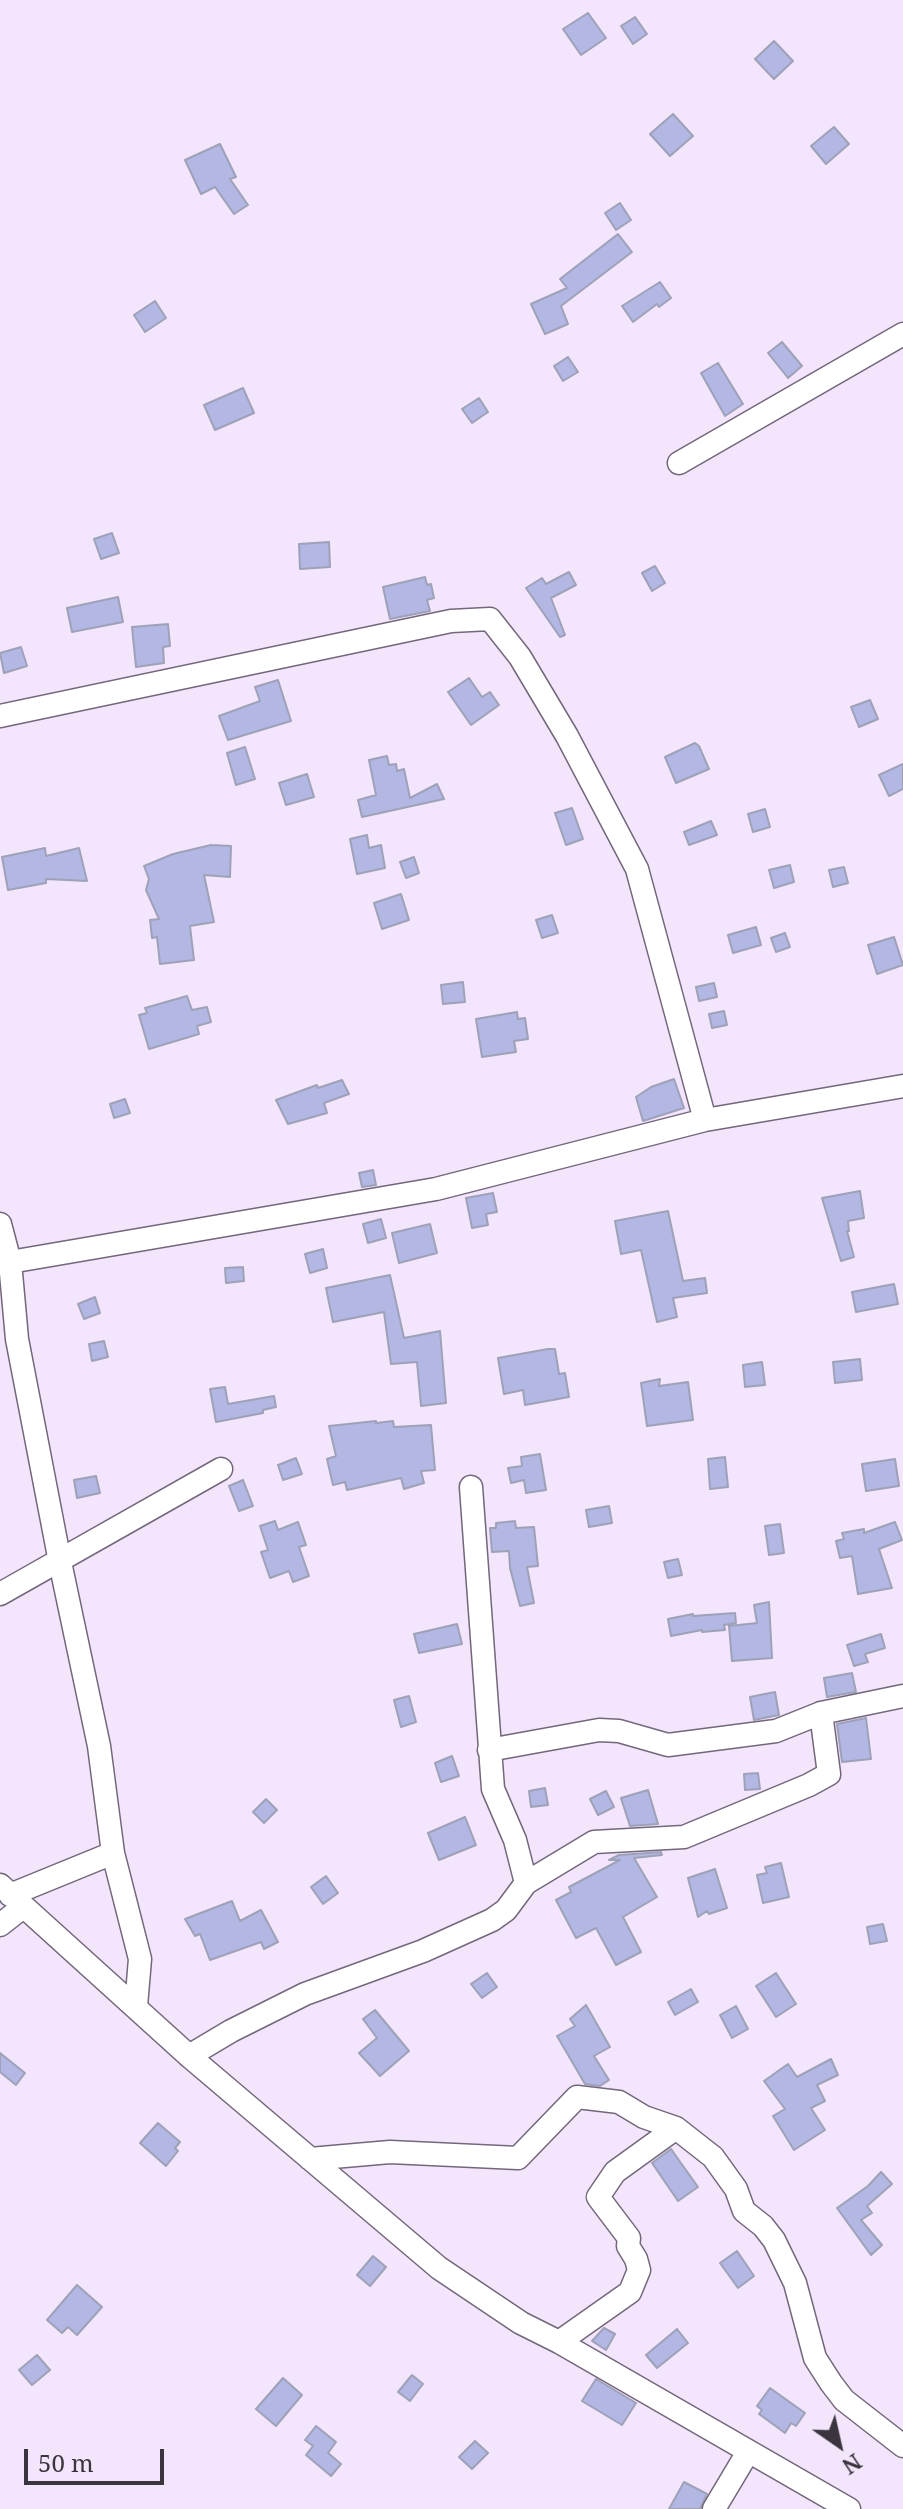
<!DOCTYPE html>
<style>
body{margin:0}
#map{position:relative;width:903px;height:2509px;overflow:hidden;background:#f3e5fc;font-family:"Noto Serif",serif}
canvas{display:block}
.north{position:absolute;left:799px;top:2405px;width:80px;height:80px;-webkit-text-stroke:6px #f3e5fc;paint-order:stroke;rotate:146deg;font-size:22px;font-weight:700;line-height:32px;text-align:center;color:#3a353e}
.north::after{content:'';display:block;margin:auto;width:28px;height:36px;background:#3a353e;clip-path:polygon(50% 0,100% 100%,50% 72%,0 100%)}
.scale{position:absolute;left:24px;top:2449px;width:140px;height:36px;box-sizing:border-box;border:4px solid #3a353e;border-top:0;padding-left:10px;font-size:24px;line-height:28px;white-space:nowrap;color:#3a353e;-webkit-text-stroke:6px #f3e5fc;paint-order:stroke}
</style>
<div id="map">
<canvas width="903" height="2509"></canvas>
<div class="north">N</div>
<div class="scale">50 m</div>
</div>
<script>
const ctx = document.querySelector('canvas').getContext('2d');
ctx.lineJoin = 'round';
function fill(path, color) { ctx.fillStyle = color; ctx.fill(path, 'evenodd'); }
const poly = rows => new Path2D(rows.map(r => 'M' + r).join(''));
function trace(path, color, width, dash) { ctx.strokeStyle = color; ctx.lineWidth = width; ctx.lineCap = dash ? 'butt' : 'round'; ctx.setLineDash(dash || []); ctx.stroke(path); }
const building = poly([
 [588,13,606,38,581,55,563,29,588,13],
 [635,17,647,34,633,44,621,26,635,17],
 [774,41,793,61,774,79,755,59,774,41],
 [673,114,693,136,670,156,650,134,673,114],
 [834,127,849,144,826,164,811,146,834,127],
 [220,144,236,177,230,179,248,205,234,214,215,187,201,194,185,160,220,144],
 [620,203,631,220,616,230,605,213,620,203],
 [618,234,632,252,561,306,568,324,545,334,531,304,567,288,560,279,618,234],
 [660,282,671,298,659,307,657,304,633,322,622,306,660,282],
 [155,301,166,318,145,332,134,315,155,301],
 [782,342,802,366,788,378,768,353,782,342],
 [568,357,578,372,563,381,554,366,568,357],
 [718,363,743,404,725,416,701,373,718,363],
 [243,388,254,413,215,430,204,405,243,388],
 [479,398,488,412,472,423,462,409,479,398],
 [112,533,119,553,101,559,94,539,112,533],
 [329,542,330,567,300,569,299,544,329,542],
 [655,566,665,583,652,591,642,573,655,566],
 [569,572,576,585,551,598,565,635,560,637,526,588,542,578,546,584,569,572],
 [425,577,427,585,431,584,434,598,427,600,430,611,390,619,383,587,425,577],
 [118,597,123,622,72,632,67,608,118,597],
 [168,624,170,646,163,647,164,663,136,667,132,627,168,624],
 [21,647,27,666,4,673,0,653,21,647],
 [469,678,482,697,490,692,499,705,471,725,448,692,469,678],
 [278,680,291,721,228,740,219,716,260,701,255,687,278,680],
 [870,700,878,719,859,727,851,707,870,700],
 [695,743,699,746,709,769,676,783,665,757,695,743],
 [245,747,255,779,236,785,227,753,245,747],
 [387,756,389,765,396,764,397,771,404,769,410,798,437,784,444,799,362,817,358,800,376,795,369,760,387,756],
 [903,764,903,789,889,796,879,775,903,764],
 [307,774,314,797,286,805,279,783,307,774],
 [572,808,583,839,566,845,555,813,572,808],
 [765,809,770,827,753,832,748,814,765,809],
 [711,821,717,835,689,845,684,832,711,821],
 [367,835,369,848,381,845,385,868,357,874,350,839,367,835],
 [211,845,231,846,230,877,204,875,214,922,190,926,194,960,160,964,157,937,152,938,150,920,159,919,146,890,149,879,144,866,173,854,211,845],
 [45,848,46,856,79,848,87,881,46,879,46,883,8,890,2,857,45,848],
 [414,857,419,873,406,878,400,862,414,857],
 [790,865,794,882,774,888,769,870,790,865],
 [844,867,848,883,833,887,829,870,844,867],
 [401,894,409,920,382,929,374,903,401,894],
 [552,915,558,933,542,938,536,920,552,915],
 [756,927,761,945,733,953,728,935,756,927],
 [785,933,790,947,776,952,771,938,785,933],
 [894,937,903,965,877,974,868,945,894,937],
 [463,982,465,1002,443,1004,441,985,463,982],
 [714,983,717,997,699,1001,696,987,714,983],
 [187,996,192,1010,207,1007,211,1022,197,1026,199,1034,149,1049,139,1015,147,1013,145,1008,187,996],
 [724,1011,727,1025,712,1028,709,1014,724,1011],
 [517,1012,518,1019,525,1018,528,1039,514,1041,516,1052,482,1057,476,1019,517,1012],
 [674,1079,684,1108,643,1121,636,1097,651,1087,674,1079],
 [342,1080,349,1094,324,1103,327,1113,288,1124,276,1100,317,1085,318,1088,342,1080],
 [125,1099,130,1113,114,1118,110,1104,125,1099],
 [373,1170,376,1185,362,1187,359,1173,373,1170],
 [860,1191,864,1218,848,1221,849,1231,847,1231,854,1257,841,1261,822,1198,860,1191],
 [493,1193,497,1212,486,1214,488,1225,472,1228,466,1198,493,1193],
 [668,1211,683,1281,705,1278,707,1293,673,1298,677,1317,657,1322,641,1250,621,1254,615,1221,668,1211],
 [381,1219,386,1238,368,1243,363,1224,381,1219],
 [430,1224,437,1253,399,1263,392,1233,430,1224],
 [323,1249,327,1268,310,1273,305,1254,323,1249],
 [243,1267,244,1281,226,1283,225,1268,243,1267],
 [390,1275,404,1338,440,1331,446,1403,421,1406,417,1362,391,1364,384,1312,333,1322,326,1288,390,1275],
 [894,1284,898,1304,856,1312,852,1292,894,1284],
 [95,1297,100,1313,84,1319,78,1304,95,1297],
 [104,1341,108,1357,92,1361,89,1344,104,1341],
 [548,1349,555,1349,559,1374,565,1373,569,1397,525,1405,523,1390,504,1394,498,1358,548,1349],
 [860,1359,862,1380,835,1383,833,1362,860,1359],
 [762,1362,765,1385,745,1387,743,1365,762,1362],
 [660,1379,659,1386,688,1382,693,1420,647,1426,641,1383,660,1379],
 [225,1387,228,1404,274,1396,276,1407,263,1410,263,1413,216,1422,210,1389,225,1387],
 [376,1421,376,1423,393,1421,394,1427,431,1425,435,1470,421,1471,424,1483,404,1489,401,1478,347,1490,345,1482,333,1485,327,1459,336,1456,329,1426,376,1421],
 [540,1454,546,1490,526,1493,524,1480,511,1483,508,1468,522,1466,521,1457,540,1454],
 [725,1457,728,1487,710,1489,708,1459,725,1457],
 [296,1458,302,1474,283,1480,278,1465,296,1458],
 [895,1459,899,1486,866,1491,862,1464,895,1459],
 [96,1476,100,1493,77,1498,74,1480,96,1476],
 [243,1480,253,1506,239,1511,229,1486,243,1480],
 [609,1506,612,1523,589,1527,586,1510,609,1506],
 [275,1521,278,1530,298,1522,306,1545,299,1547,309,1576,293,1582,289,1571,270,1578,261,1552,268,1550,260,1526,275,1521],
 [515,1521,516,1528,534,1527,538,1566,527,1567,534,1603,520,1606,510,1568,509,1551,492,1552,490,1528,496,1528,496,1523,515,1521],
 [895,1522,902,1540,879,1549,892,1588,858,1594,852,1556,840,1558,836,1541,844,1539,842,1533,864,1529,864,1533,895,1522],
 [780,1524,784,1553,769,1555,765,1526,780,1524],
 [678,1559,682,1575,668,1578,664,1562,678,1559],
 [769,1602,772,1658,732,1661,729,1626,757,1623,754,1605,769,1602],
 [735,1613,736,1623,724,1625,725,1630,702,1632,702,1630,671,1636,668,1619,693,1614,693,1616,735,1613],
 [457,1624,462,1644,419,1653,414,1634,457,1624],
 [881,1634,885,1648,865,1654,868,1662,854,1666,847,1645,881,1634],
 [852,1673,856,1692,827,1697,824,1678,852,1673],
 [775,1692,779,1715,754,1720,750,1697,775,1692],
 [409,1696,416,1722,401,1727,394,1700,409,1696],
 [866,1718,871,1759,842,1762,837,1724,866,1718],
 [452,1756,459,1776,441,1782,435,1763,452,1756],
 [758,1773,760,1789,745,1790,744,1774,758,1773],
 [545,1788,548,1805,531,1807,529,1791,545,1788],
 [648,1790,658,1824,630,1826,621,1798,648,1790],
 [606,1791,614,1807,598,1815,590,1799,606,1791],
 [266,1799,277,1810,264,1823,253,1812,266,1799],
 [465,1817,476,1845,439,1860,428,1833,465,1817],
 [661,1852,662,1855,634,1858,657,1897,623,1917,641,1952,616,1965,596,1928,576,1938,556,1900,571,1892,569,1887,620,1860,609,1860,619,1855,661,1852],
 [781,1863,789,1897,763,1903,757,1875,767,1873,765,1867,781,1863],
 [715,1869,727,1908,709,1914,707,1911,698,1917,688,1878,715,1869],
 [326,1876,338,1893,323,1904,311,1887,326,1876],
 [232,1901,240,1921,261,1910,278,1942,264,1949,261,1942,210,1960,200,1934,195,1936,185,1919,232,1901],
 [883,1924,887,1941,870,1944,867,1927,883,1924],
 [487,1973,497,1987,482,1998,471,1984,487,1973],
 [776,1973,796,2004,776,2017,756,1986,776,1973],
 [691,1989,698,2002,675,2015,668,2002,691,1989],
 [586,2005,610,2047,594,2056,609,2080,600,2086,585,2084,557,2036,575,2026,570,2019,586,2005],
 [736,2006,748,2029,732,2038,720,2015,736,2006],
 [375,2010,409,2051,380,2076,359,2053,377,2038,363,2019,375,2010],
 [0,2053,25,2073,16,2085,0,2072,0,2053],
 [831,2059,838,2075,817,2085,825,2101,811,2108,825,2130,794,2150,773,2116,785,2109,764,2081,788,2064,797,2077,831,2059],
 [158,2123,180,2142,175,2148,178,2151,166,2166,140,2143,158,2123],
 [671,2149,698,2187,678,2201,652,2163,671,2149],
 [881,2172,892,2184,867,2206,872,2213,861,2220,882,2245,871,2255,837,2208,868,2186,881,2172],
 [737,2251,754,2276,738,2288,720,2263,737,2251],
 [373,2256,386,2267,370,2286,357,2275,373,2256],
 [77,2285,102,2307,77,2335,68,2327,62,2333,47,2320,77,2285],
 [604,2328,615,2334,606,2350,592,2341,604,2328],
 [677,2329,688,2343,657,2368,646,2355,677,2329],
 [37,2355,50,2370,32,2385,19,2370,37,2355],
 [412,2375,423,2384,410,2401,398,2392,412,2375],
 [283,2378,302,2395,276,2426,256,2409,283,2378],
 [596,2379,636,2403,622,2425,582,2401,596,2379],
 [770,2388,805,2413,796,2426,791,2423,785,2433,759,2414,762,2410,757,2406,770,2388],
 [316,2426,336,2442,328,2453,341,2464,331,2476,306,2455,313,2446,305,2440,316,2426],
 [475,2441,488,2453,472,2469,459,2457,475,2441],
 [684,2482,707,2494,700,2509,669,2509,684,2482]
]);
fill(building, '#b2b7e4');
trace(building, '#9ea1b8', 2);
const minor = poly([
 [679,463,903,334],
 [0,716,451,621,490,619,520,657,567,736,637,869,705,1120],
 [0,1224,10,1262,17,1339,60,1562,99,1746,113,1853,140,1959,136,2006],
 [10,1262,436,1189,705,1120,903,1086],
 [0,1594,221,1469],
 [489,1750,599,1730,619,1731,668,1745,776,1731,821,1713,903,1696],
 [526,1883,594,1842,684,1837,809,1785,829,1774,821,1713],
 [0,1885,189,2056,439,2268,521,2323,559,2342,849,2509],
 [10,1895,113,1853],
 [0,1925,23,1907],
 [189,2056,231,2031,305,1994,423,1951,492,1920,506,1910,526,1883,515,1840,493,1789,471,1487],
 [310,2159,390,2152,518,2158,577,2097,619,2102,644,2117,676,2128,713,2157,736,2189,744,2211,763,2226,774,2240,795,2283,815,2358,831,2383,844,2400,903,2446],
 [559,2342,630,2292,639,2270,636,2259,628,2246,629,2238,598,2197,615,2172,676,2128],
 [714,2509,748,2452]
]);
trace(minor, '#73677b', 25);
trace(minor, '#fff', 22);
</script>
